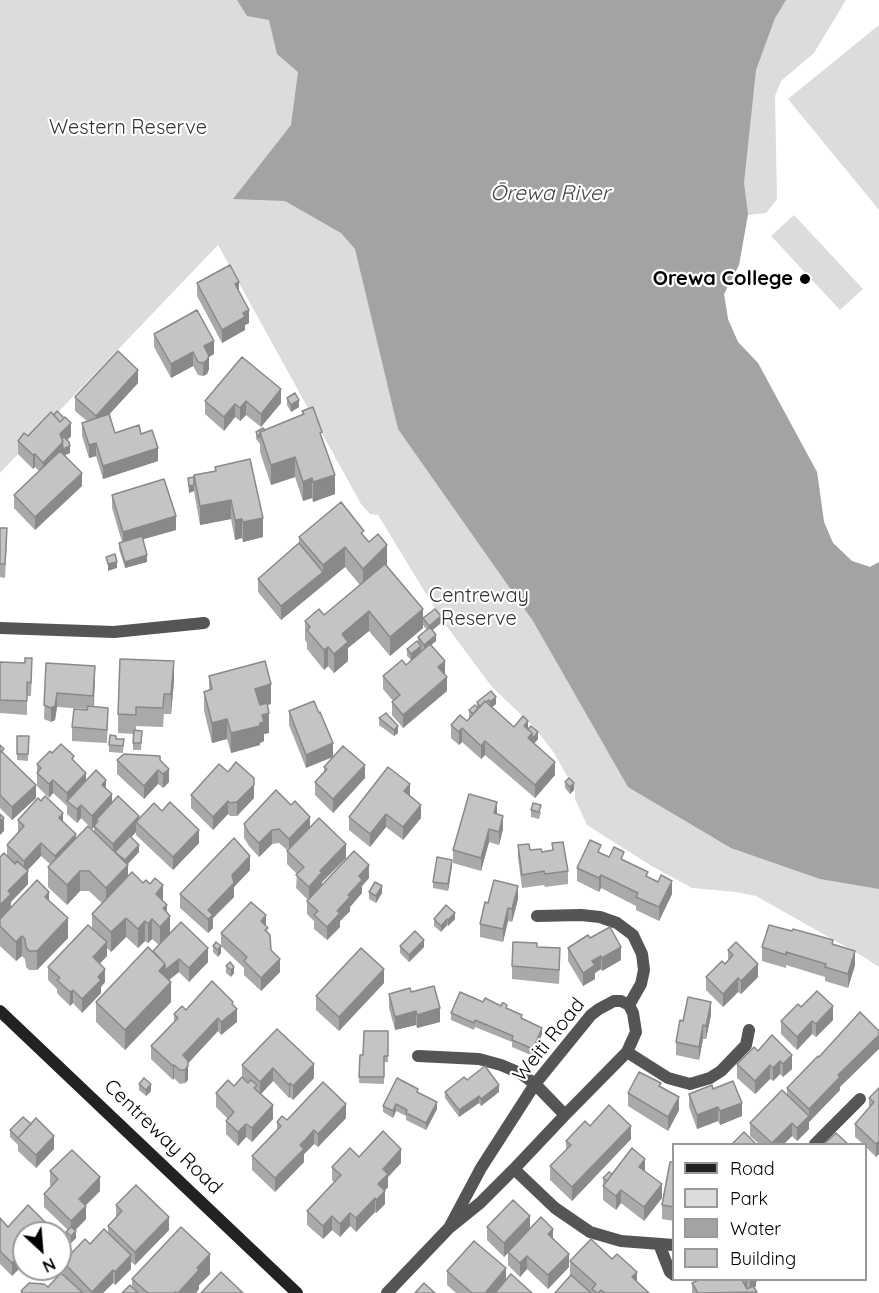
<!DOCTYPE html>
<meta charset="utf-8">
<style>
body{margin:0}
#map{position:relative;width:879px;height:1293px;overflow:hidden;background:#fff;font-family:Quicksand,sans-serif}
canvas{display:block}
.legend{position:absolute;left:672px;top:1143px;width:195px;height:138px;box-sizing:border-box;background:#fff;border:2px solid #999;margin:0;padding:8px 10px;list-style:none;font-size:18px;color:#000}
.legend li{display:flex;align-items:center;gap:12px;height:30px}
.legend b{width:30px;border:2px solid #999}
.north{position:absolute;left:12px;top:1221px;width:60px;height:60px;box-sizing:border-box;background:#fff;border:2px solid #999;border-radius:50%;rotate:154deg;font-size:16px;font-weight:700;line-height:24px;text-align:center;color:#000}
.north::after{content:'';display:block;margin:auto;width:21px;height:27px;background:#000;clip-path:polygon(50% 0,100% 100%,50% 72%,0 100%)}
</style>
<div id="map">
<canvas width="879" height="1293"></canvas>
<ul class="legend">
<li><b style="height:8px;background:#222"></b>Road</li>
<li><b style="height:16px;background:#dcdcdc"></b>Park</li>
<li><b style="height:16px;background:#a3a3a3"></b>Water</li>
<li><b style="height:16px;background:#c4c4c4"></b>Building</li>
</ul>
<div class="north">N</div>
</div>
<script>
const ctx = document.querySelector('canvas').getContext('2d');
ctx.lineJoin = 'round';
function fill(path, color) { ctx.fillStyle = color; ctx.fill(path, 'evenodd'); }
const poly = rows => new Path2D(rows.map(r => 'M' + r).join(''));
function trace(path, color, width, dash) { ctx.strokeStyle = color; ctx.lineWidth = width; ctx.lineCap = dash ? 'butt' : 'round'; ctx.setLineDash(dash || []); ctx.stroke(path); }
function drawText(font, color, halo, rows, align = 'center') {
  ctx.font = font + ' Quicksand,sans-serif'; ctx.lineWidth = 4.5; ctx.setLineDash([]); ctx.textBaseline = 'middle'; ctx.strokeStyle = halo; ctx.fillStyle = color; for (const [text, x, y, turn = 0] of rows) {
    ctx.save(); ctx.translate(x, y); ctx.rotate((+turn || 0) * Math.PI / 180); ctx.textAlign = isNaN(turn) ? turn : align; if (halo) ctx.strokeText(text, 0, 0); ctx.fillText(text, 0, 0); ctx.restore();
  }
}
fill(poly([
 [0,0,846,0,814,53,781,81,775,96,777,199,766,213,748,215,739,265,724,294,728,319,738,342,758,363,817,472,824,522,833,543,852,561,870,567,879,562,879,967,862,956,756,896,736,892,692,888,650,865,587,825,575,799,575,790,554,753,534,727,492,687,442,620,378,515,370,514,361,504,218,245,0,473],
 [879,25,879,210,788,99],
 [794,215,863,289,840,310,771,236]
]), '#dcdcdc');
fill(poly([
 [237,0,786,0,775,18,756,70,744,183,748,214,739,265,724,294,728,319,738,342,758,363,817,472,824,522,833,543,852,561,870,567,879,562,879,889,820,879,731,848,628,787,533,621,398,429,355,249,341,233,285,201,233,199,291,125,298,72,277,54,269,20,247,16]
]), '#a3a3a3');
trace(poly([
 [0,628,114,632,204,623],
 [537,916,581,915,600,917,617,923,633,935,642,954,644,970,641,984,629,1005],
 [627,1052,668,1078,690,1084,710,1078,721,1071,746,1045,749,1030],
 [418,1056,479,1059,501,1065,520,1073,535,1084,565,1115],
 [815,1144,860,1099],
 [514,1169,555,1208,590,1232,621,1241,674,1245],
 [659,1244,670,1272,674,1275],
 [387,1293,449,1228,480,1203,514,1169,565,1115,627,1052,636,1032,633,1013,629,1005,621,1001,614,1001,599,1009,591,1015,552,1063,535,1084,481,1168,449,1228]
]), '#555', 12);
trace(poly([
 [0,1011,297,1293]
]), '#222', 12);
fill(poly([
 [197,283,239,292,249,323,245,325,245,330,222,343,197,296],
 [154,334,214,354,209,357,209,369,207,374,203,376,198,375,193,366,171,378,154,347],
 [138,383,109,414,115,433,141,434,158,461,103,479,96,456,89,458,82,436,82,423,87,421,75,411,75,397],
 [287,398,299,407,291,412,287,405],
 [205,401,281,403,261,427,246,415,240,421,235,417,224,431,205,414],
 [302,411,322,439,335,494,313,502,312,498,303,501,295,477,271,485,260,452,260,444,256,439,256,432,265,430,302,415],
 [28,436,71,436,67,440,70,453,65,455,82,486,35,530,14,508,14,495,39,471,35,467,33,469,18,454,18,441],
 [215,467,263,537,243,542,242,538,235,540,231,519,200,525,194,491,189,493,188,478,215,471],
 [112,495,176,530,143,539,147,562,125,568,119,549,119,543,122,542,112,508],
 [0,528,7,542,5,578,0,577],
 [299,537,364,537,387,565,386,566,423,618,441,623,432,630,436,641,431,645,445,675,447,691,403,728,392,715,392,702,393,701,383,689,383,676,406,665,411,660,407,656,407,649,418,642,418,637,427,630,423,625,423,628,390,656,369,631,348,648,348,661,334,673,328,666,324,670,307,649,307,643,305,640,305,621,324,615,360,585,345,567,281,620,258,592,258,579,299,543],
 [0,662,32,672,31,696,27,696,27,715,0,713],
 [46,663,95,679,94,707,108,721,107,743,72,741,72,727,87,709,57,707,55,720,51,722,44,719],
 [209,676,271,704,267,705,269,733,264,734,264,741,260,743,260,745,231,753,227,739,212,743,204,711,204,692,209,690],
 [174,681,171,714,164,714,163,727,136,726,136,731,142,731,141,750,133,750,133,734,118,733,118,714],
 [491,691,496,704,492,707,514,727,528,728,538,739,534,743,555,775,535,798,485,755,481,759,462,742,459,745,451,738,451,725,467,721,470,718,469,717,469,710,477,706,477,702],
 [314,701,306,768,289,725,289,711],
 [386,713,398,733,394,736,379,725,379,718],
 [17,736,29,736,28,761,17,760],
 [116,739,124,739,123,753,109,752,109,745],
 [0,745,4,754,36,798,12,820,0,808],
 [52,753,74,761,86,781,106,789,112,802,139,819,162,811,199,843,173,870,136,835,136,832,131,837,139,852,128,864,128,876,163,901,167,912,170,933,208,962,189,982,179,972,169,980,171,1002,125,1050,96,1022,96,1002,159,945,152,939,148,943,145,941,138,948,126,937,111,952,107,948,107,956,100,963,105,982,101,987,101,993,82,1013,73,1003,70,1006,57,993,57,989,48,980,48,967,92,928,92,914,102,903,89,891,80,891,67,905,48,887,48,867,51,865,41,856,27,871,28,884,11,902,2,855,7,856,7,845,18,833,18,820,63,822,76,839,94,831,94,827,92,829,81,818,77,823,67,814,67,806,53,793,49,798,37,786,37,764],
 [117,760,160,760,169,782,163,788,158,784,144,799,117,774],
 [324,767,365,778,333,813,315,795,315,782,324,772],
 [228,772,254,798,237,816,230,816,228,814,213,830,191,808,191,795],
 [565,782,574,790,570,794,565,788],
 [410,796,421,818,403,840,386,827,370,847,349,830,349,817],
 [531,810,541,812,539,819,531,817],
 [497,814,503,829,499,845,489,842,481,871,453,863,453,850],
 [244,824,310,827,346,858,322,882,322,885,369,878,362,886,362,893,350,907,350,911,340,921,340,927,327,940,314,929,314,921,307,914,307,901,308,900,296,888,297,874,287,864,287,850,279,843,272,844,259,857,249,846,244,838],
 [552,843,568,871,568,884,545,887,544,885,522,888,518,858,518,845,530,850,542,852,552,850],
 [601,853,609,857,624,860,672,894,659,921,636,910,636,906,601,888,599,892,577,881,577,868],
 [452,866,448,891,433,888,433,882],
 [250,870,234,887,234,897,213,918,213,928,208,933,180,908,180,894],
 [369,892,382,893,376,903,369,899],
 [518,899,512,922,508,921,503,942,480,937,480,924,488,903],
 [49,901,68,938,37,970,29,970,26,967,25,959,22,956,16,961,0,946,0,919],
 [446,905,455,919,448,926,447,925,441,932,434,926,434,919],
 [266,926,268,932,271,950,280,972,261,991,244,975,244,968,221,946,221,953,218,957,213,952,213,946,221,946,221,933],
 [590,938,621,960,602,971,601,969,595,973,595,979,583,986,568,961,568,948],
 [833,945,855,965,848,988,825,981,825,977,786,965,786,968,762,961,762,947],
 [400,946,424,947,409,962,400,953],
 [537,947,560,961,559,984,512,979,512,966],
 [728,950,758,977,741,994,738,992,723,1007,706,990,706,977,728,961],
 [226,966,234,973,231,977,226,973],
 [384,983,339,1031,316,1010,316,996],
 [411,992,440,1022,417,1028,416,1025,395,1030,389,1008,389,994],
 [483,1002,507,1008,542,1034,533,1056,512,1047,512,1042,475,1027,474,1030,451,1020,451,1013],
 [233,1005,237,1022,221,1035,218,1031,188,1063,188,1080,185,1083,180,1084,174,1078,173,1080,151,1059,151,1046,174,1022,174,1014,186,1010],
 [801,1007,833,1020,816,1037,812,1034,797,1050,781,1034,781,1021],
 [711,1015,706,1039,703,1039,699,1060,676,1055,676,1042,683,1021],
 [277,1029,314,1078,293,1100,290,1097,289,1098,273,1081,261,1094,273,1119,252,1142,246,1137,238,1146,226,1134,226,1121,228,1119,216,1107,216,1093,234,1086,242,1077,242,1065],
 [388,1031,388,1062,384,1062,384,1084,359,1083,360,1055,363,1055],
 [772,1035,792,1069,783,1077,780,1074,773,1081,770,1079,755,1094,737,1078,737,1064,758,1051],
 [467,1080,499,1092,481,1106,479,1103,459,1117,445,1098,445,1092],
 [139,1084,151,1091,146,1096,139,1090],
 [661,1087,679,1110,668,1131,628,1106,628,1093],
 [840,1087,840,1090,809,1122,809,1129,797,1141,792,1136,784,1144,759,1144,750,1136,750,1123,787,1094,787,1088],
 [879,1088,879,1154,876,1157,866,1147,866,1144,863,1144,855,1137,855,1124,869,1108,869,1098],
 [713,1089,742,1116,720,1125,718,1121,697,1129,689,1107,689,1094],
 [418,1093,437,1109,426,1130,406,1120,406,1116,396,1111,393,1118,383,1112,383,1106],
 [346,1118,318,1147,314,1144,304,1154,304,1162,275,1192,252,1170,252,1156,277,1131,277,1122,287,1120],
 [590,1126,631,1139,572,1201,550,1180,550,1166,566,1150,566,1141],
 [10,1130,54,1149,36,1168,18,1151,18,1145,10,1137],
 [359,1157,401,1163,388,1177,388,1187,385,1190,385,1204,376,1213,375,1212,356,1232,350,1226,340,1237,332,1230,323,1239,307,1225,307,1211,334,1182,332,1180,332,1167],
 [674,1160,674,1221,662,1219,662,1205],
 [50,1171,100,1191,85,1206,86,1219,75,1231,76,1238,71,1243,66,1239,66,1232,68,1230,44,1207,44,1194,52,1186,50,1185],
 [645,1172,662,1198,644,1221,621,1203,616,1210,603,1200,603,1178,612,1174],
 [116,1205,169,1230,135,1265,131,1262,131,1269,115,1285,113,1283,103,1293,21,1293,21,1291,48,1287,63,1274,63,1262,108,1233,108,1226,116,1217],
 [0,1218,8,1227,55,1233,24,1233,12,1276,0,1264],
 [487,1227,530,1228,553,1238,569,1267,548,1289,527,1269,520,1277,508,1265,508,1253,504,1257,487,1240],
 [570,1261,637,1282,649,1293,555,1293,571,1275,570,1275],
 [447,1271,506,1280,532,1293,456,1293,447,1285],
 [210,1274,199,1285,199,1289,196,1293,122,1293,132,1287,132,1279],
 [699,1280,759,1280,756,1282,756,1286,754,1288,757,1293,692,1293,692,1283]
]), '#a9a9a9');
fill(poly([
 [239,282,239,295,235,284],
 [249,310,249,323,245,325,245,330,222,343,222,330],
 [214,341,214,354,209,357,209,369,207,374,203,376,204,346],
 [193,352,193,366,171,378,171,364],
 [138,370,138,383,96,429,96,416],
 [281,389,281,403,261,427,261,414],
 [299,400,299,407,291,412,291,405],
 [246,401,246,415,240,421,240,408],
 [235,404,235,417,224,431,224,417],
 [71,423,71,436,63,445,63,456,43,476,43,463,60,428],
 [96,443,96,456,89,458,89,445],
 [70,446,70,453,63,456,63,449],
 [158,448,158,461,103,479,103,466],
 [35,454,35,467,33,469,33,455],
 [295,457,295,477,271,485,271,465],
 [82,473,82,486,35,530,35,517],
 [335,475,335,494,313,502,313,482],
 [312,478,312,498,303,501,303,482],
 [194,485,194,491,189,493,189,486],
 [231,500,231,519,200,525,200,506],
 [176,516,176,530,123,545,123,532],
 [263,518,263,537,243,542,243,522],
 [242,519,242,538,235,540,235,520],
 [387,545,387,565,363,588,363,569],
 [345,547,345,567,281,620,281,606,323,572,323,565],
 [147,555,147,562,125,568,125,562],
 [117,562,117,568,108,571,108,564],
 [423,609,423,628,390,656,390,637],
 [369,611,369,631,348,648,348,661,334,673,334,654,342,634],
 [441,616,441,623,429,633,429,626],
 [436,635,436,641,424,651,424,645],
 [421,646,421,653,411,661,411,654],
 [328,647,328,666,324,670,324,650],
 [174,661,174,681,171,714,171,694],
 [445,661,445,675,438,667],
 [95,666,95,679,93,709,93,696],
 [447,677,447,691,403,728,403,715],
 [271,684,271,704,255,708,255,689],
 [57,693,57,707,55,720,51,722,51,708],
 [496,697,496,704,490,709,490,702],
 [269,713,269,733,264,734,264,741,260,743,260,745,231,753,231,733,260,723,262,715],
 [227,719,227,739,212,743,212,723],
 [528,721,528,735,524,726],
 [398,726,398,733,394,736,394,730],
 [462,728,462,742,459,745,459,732],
 [538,732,538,739,528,751,528,738,532,733],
 [485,741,485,755,481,759,481,746],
 [333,743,333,757,306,768,306,755],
 [555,762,555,775,535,798,535,785],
 [365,765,365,778,333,813,333,799],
 [169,769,169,782,163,788,163,774],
 [158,770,158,784,144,799,144,786],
 [86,773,86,786,67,801,67,806,67,793],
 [53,780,53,793,49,798,49,784],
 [106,780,106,793,102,785],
 [574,783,574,790,570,794,570,787],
 [410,784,410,798,404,791],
 [36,785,36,798,12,820,12,807],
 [254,785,254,798,237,816,237,802],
 [112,794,112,807,98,821,96,820,96,825,92,829,92,816],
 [228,801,228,814,213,830,213,817],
 [497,802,497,815,494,813],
 [81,805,81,818,77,823,77,809],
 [421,805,421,818,403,840,403,827],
 [63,813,63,826,59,818],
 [386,814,386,827,370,847,370,834],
 [139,816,139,825,136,822,136,832,113,857,113,844],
 [503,816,503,829,499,845,499,832],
 [310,817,310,830,289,852,289,839],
 [4,818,4,831,0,835,0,821],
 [489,829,489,842,481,871,481,858],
 [199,830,199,843,173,870,173,857],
 [272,830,272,844,259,857,259,843],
 [76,834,76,848,55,869,55,856],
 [41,843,41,856,24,874,24,861],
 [346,844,346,858,322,882,322,886,309,900,309,887,320,871],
 [139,845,139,852,125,867,125,860],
 [250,856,250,870,234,887,234,897,213,918,213,928,208,933,208,910,232,875],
 [452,860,452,866,448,891,448,884],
 [128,865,128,884,106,907,106,888],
 [369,865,369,878,362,886,362,893,350,907,350,911,340,921,340,927,327,940,327,927,348,895,359,876],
 [28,871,28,884,11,902,11,907,0,919,0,905,8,891],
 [80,871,80,891,67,905,67,885],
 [601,875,601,888,599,892,599,878],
 [672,881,672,894,659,921,659,907],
 [163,885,163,905,156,894],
 [382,886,382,893,376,903,376,896],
 [518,886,518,899,512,922,512,909],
 [49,892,49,911,45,897],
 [167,905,167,919,170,916,170,935,160,946,160,927,163,908],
 [508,908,508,921,503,942,503,929],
 [455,913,455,919,448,926,448,920],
 [266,915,266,929,261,921],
 [68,918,68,938,37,970,37,951],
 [126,918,126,937,111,952,111,932],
 [152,919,152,939,148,943,148,924],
 [447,919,447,925,441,932,441,926],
 [145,921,145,941,138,948,138,929],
 [22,936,22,956,16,961,16,942],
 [424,940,424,947,409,962,409,955],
 [107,942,107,956,93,971,93,957],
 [221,946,221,953,218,957,218,950],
 [621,947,621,960,602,971,602,958],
 [208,948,208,962,189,982,189,968],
 [855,951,855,965,848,988,848,974],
 [601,956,601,969,595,973,595,979,583,986,583,973,592,961],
 [179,959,179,972,165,983,159,971,165,964],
 [280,959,280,972,261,991,261,978],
 [758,964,758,977,741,994,741,981],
 [234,967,234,973,231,977,231,970],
 [105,969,105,982,101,987,101,993,82,1013,82,999,98,977],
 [384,969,384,983,339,1031,339,1017],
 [738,978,738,992,723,1007,723,994],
 [171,982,171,1002,125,1050,125,1030],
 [73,990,73,1003,70,1006,70,992],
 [233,1002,233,1012,237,1009,237,1022,221,1035,221,1022],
 [711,1002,711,1015,706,1039,706,1026],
 [833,1006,833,1020,816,1037,816,1024],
 [440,1008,440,1022,417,1028,417,1015],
 [416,1011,416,1025,395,1030,395,1017],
 [218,1018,218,1031,183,1069,183,1055],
 [812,1021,812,1034,797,1050,797,1037],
 [703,1025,703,1039,699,1060,699,1047],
 [542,1028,542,1034,533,1056,533,1049],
 [879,1035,879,1049,840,1087,840,1090,809,1122,809,1129,797,1141,797,1128,809,1116,809,1109,838,1075],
 [792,1055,792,1069,783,1077,783,1064],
 [780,1061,780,1074,773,1081,773,1068],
 [314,1064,314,1078,293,1100,293,1086],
 [174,1065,174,1078,173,1080,173,1066],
 [770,1065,770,1079,755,1094,755,1081],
 [188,1066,188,1080,185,1083,185,1070],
 [273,1068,273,1081,260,1095,260,1082],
 [290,1083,290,1097,289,1098,289,1085],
 [151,1084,151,1091,146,1096,146,1090],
 [499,1085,499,1092,481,1106,481,1099],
 [479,1096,479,1103,459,1117,459,1110],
 [679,1097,679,1110,668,1131,668,1117],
 [437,1102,437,1109,426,1130,426,1123],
 [742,1103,742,1116,720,1125,720,1111],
 [346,1104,346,1118,318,1147,318,1134],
 [396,1104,396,1111,393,1118,393,1111],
 [273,1105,273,1119,252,1142,252,1128],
 [718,1107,718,1121,697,1129,697,1115],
 [792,1123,792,1136,784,1144,772,1144,772,1143],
 [246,1124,246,1137,238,1146,238,1132],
 [631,1126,631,1139,572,1201,572,1187],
 [314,1130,314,1144,304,1154,304,1162,275,1192,275,1178,300,1145],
 [54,1136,54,1149,36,1168,36,1155],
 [879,1141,879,1154,876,1157,876,1144],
 [401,1149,401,1163,388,1177,388,1187,378,1198,378,1184,383,1169],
 [645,1159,645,1172,639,1167],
 [100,1177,100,1191,79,1212,79,1199],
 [662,1184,662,1198,644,1221,644,1207],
 [621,1190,621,1203,616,1210,616,1196],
 [385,1191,385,1204,376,1213,376,1200],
 [375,1198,375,1212,356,1232,356,1218],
 [86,1206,86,1219,71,1234,71,1221],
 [350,1213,350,1226,340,1237,340,1224],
 [332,1216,332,1230,323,1239,323,1226],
 [530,1216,530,1230,504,1257,504,1243],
 [169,1217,169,1230,135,1265,135,1252],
 [553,1229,553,1242,548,1234],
 [76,1231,76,1238,71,1243,71,1236],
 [24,1251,24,1264,12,1276,12,1263],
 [210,1254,210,1274,199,1285,199,1289,196,1293,178,1293,197,1268],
 [569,1254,569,1267,548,1289,548,1275],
 [131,1255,131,1269,115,1285,115,1272],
 [527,1256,527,1269,520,1277,520,1263],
 [506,1268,506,1282,496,1293,485,1293],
 [113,1270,113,1283,103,1293,92,1293,92,1292],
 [637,1272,637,1286,632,1277],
 [745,1280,747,1280,747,1288,745,1290],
 [750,1280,759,1280,756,1282,756,1286,750,1291]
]), '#898989');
const building = poly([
 [230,265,239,282,235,284,249,310,243,313,245,317,222,330,197,283,230,265],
 [197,310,214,341,204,346,209,356,207,360,203,363,198,362,193,352,171,364,154,334,197,310],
 [118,351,138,370,96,416,75,397,118,351],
 [242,357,281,389,261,414,246,401,240,408,235,404,224,417,205,401,242,357],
 [295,393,299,400,291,405,287,398,295,393],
 [313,407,322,432,320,433,335,475,313,482,312,478,303,482,295,457,271,465,260,432,304,414,302,411,313,407],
 [57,411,64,418,60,422,54,415,57,411],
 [51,412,60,422,65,417,71,423,60,434,63,442,43,463,35,454,33,455,18,441,24,433,28,436,51,412],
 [109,414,115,433,139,425,141,434,152,430,158,448,103,466,96,443,89,445,82,423,109,414],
 [263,428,265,430,260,432,259,438,256,432,263,428],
 [64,437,69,442,70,446,63,449,62,439,64,437],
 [60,451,82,473,35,517,14,495,60,451],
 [250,459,263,518,243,522,242,519,235,520,231,500,200,506,194,475,216,471,215,467,250,459],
 [194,477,194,485,189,486,188,478,194,477],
 [164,479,176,516,123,532,112,495,164,479],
 [341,502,364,531,361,533,369,542,378,534,387,545,363,569,345,547,323,565,299,537,341,502],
 [0,528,7,528,5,564,0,564,0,528],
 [142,536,147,555,125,562,119,543,142,536],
 [299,543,323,572,281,606,258,579,299,543],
 [115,554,117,562,108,564,106,557,115,554],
 [385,564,423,609,390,637,369,611,342,634,348,642,334,654,328,647,324,650,307,630,310,627,305,621,319,609,324,615,385,564],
 [435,609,441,616,429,626,423,618,435,609],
 [430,627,436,635,424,645,418,637,430,627],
 [417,641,421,646,411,654,407,649,417,641],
 [430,644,445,661,438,667,447,677,403,715,392,702,400,695,383,676,402,660,406,665,430,644],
 [25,658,32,658,31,683,27,682,27,701,0,700,0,662,25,663,25,658],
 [120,659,174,661,171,694,164,694,163,708,136,707,136,715,118,714,120,659],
 [265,661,271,684,255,689,260,705,267,703,269,713,262,715,264,722,260,723,260,726,231,733,227,719,212,723,204,692,212,689,209,676,265,661],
 [46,663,95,666,93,696,57,693,55,706,51,708,44,705,46,663],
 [491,691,496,697,490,702,489,700,486,702,485,701,480,707,477,702,491,691],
 [314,701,319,713,320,712,333,743,306,755,289,711,314,701],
 [485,701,514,727,523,716,528,721,524,726,532,733,528,738,555,762,535,785,485,741,481,746,462,728,459,732,451,725,460,715,467,721,485,701],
 [475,705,478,708,473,714,469,710,475,705],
 [88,706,108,708,107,730,72,727,74,709,87,710,88,706],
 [386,713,398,726,394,730,379,718,386,713],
 [531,726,538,732,532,739,532,733,528,729,531,726],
 [134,730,142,731,141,743,133,743,134,730],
 [110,735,116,736,116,739,124,739,123,746,109,745,110,735],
 [17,736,29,736,28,754,17,754,17,736],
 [61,744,74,756,72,759,86,773,67,793,53,780,49,784,37,773,41,768,37,764,50,751,52,753,61,744],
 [0,745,4,749,1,752,0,750,0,745],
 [343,746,365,765,333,799,315,782,327,769,324,767,343,746],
 [0,750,36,785,12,807,0,795,0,750],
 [124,754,160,756,160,760,169,769,163,774,158,770,144,786,117,760,124,754],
 [236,762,254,778,254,785,237,802,230,803,228,801,213,817,191,795,219,764,228,772,236,762],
 [388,767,410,784,404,791,421,805,403,827,386,814,370,834,349,817,388,767],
 [96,770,106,780,102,785,112,794,92,816,81,805,77,809,67,801,96,770],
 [569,778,574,783,570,787,565,782,569,778],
 [276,790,291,805,295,801,310,817,289,839,279,829,272,830,259,843,249,833,244,824,276,790],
 [469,794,497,802,494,813,503,816,499,832,489,829,481,858,453,850,469,794],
 [45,796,63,813,59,818,76,834,55,856,41,843,24,861,7,845,24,826,18,820,38,798,41,801,45,796],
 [118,796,139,816,113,844,94,826,98,821,96,820,118,796],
 [170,802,199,830,173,857,136,822,154,803,162,811,170,802],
 [533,803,541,805,539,812,531,810,533,803],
 [0,814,4,818,0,821,0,814],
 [319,818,346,844,320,871,322,872,309,887,296,875,304,867,287,851,319,818],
 [88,826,128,865,106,888,89,871,80,871,67,885,48,867,88,826],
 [130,836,139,845,125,860,115,852,130,836],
 [234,838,250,856,232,875,234,883,208,910,213,915,208,919,180,894,234,838],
 [590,840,601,845,598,852,609,857,614,847,624,852,621,859,648,872,646,876,658,882,661,875,672,881,659,907,636,897,638,893,601,875,599,878,577,868,590,840],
 [563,842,568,871,545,874,544,871,522,875,518,845,529,844,530,850,541,849,542,852,553,850,552,843,563,842],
 [354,851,369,865,359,876,362,880,348,895,350,897,337,911,340,913,327,927,314,915,318,911,307,901,354,851],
 [4,853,15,864,17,861,28,871,8,891,11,894,0,905,0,857,4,853],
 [437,857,452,860,448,884,433,882,437,857],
 [132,872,143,883,146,880,150,884,155,878,163,885,156,894,167,905,163,908,170,916,160,927,152,919,148,924,145,921,138,929,126,918,111,932,92,914,132,872],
 [37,880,49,892,45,897,68,918,37,951,29,951,26,947,25,939,22,936,16,942,0,926,0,919,37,880],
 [494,880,518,886,512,909,508,908,503,929,480,924,485,902,488,903,494,880],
 [375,882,382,886,376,896,369,892,375,882],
 [251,902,266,915,261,921,268,928,265,930,270,935,271,950,280,959,261,978,244,961,247,957,221,933,251,902],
 [446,905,455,913,448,920,447,919,441,926,434,919,446,905],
 [181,922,208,948,189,968,179,959,165,970,165,964,153,951,181,922],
 [88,925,107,942,93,957,105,969,98,977,101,980,82,999,73,990,70,992,57,980,60,978,48,967,88,925],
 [769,925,792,931,793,929,833,940,832,944,855,951,848,974,825,967,826,964,786,952,786,955,762,947,769,925],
 [610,927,621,947,602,958,601,956,592,961,595,965,583,973,568,948,588,935,590,938,610,927],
 [415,931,424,940,409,955,400,946,415,931],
 [216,942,221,946,218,950,213,946,216,942],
 [513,942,537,943,537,947,560,948,559,970,512,966,513,942],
 [736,942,758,964,741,981,738,978,723,994,706,977,722,961,725,964,733,955,728,950,736,942],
 [148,947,165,964,159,971,171,982,125,1030,96,1002,148,947],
 [361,948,384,969,339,1017,316,996,361,948],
 [230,962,234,967,231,970,226,966,230,962],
 [212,981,233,1002,232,1004,237,1009,221,1022,218,1018,183,1055,188,1061,188,1066,185,1070,180,1070,174,1065,173,1066,151,1046,178,1018,174,1014,182,1006,186,1010,212,981],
 [434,986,440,1008,417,1015,416,1011,395,1017,389,994,410,988,411,992,434,986],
 [817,991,833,1006,816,1024,812,1021,797,1037,781,1021,798,1004,801,1007,817,991],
 [460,992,483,1002,485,998,501,1006,502,1003,504,1003,507,1005,506,1008,522,1015,521,1018,542,1028,533,1049,512,1040,513,1036,475,1020,474,1023,451,1013,460,992],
 [688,997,711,1002,706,1026,703,1025,699,1047,676,1042,680,1020,683,1021,688,997],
 [860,1012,879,1031,879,1035,838,1075,840,1077,809,1109,787,1088,818,1056,819,1057,860,1012],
 [277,1029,314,1064,293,1086,290,1083,289,1085,273,1068,260,1082,242,1065,277,1029],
 [364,1031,388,1031,388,1056,384,1056,384,1077,359,1077,360,1055,363,1055,364,1031],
 [772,1035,792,1055,783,1064,780,1061,773,1068,770,1065,755,1081,737,1064,754,1047,758,1051,772,1035],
 [485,1066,499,1085,481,1099,479,1096,459,1110,445,1092,464,1077,467,1080,485,1066],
 [639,1072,661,1083,659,1086,679,1097,668,1117,628,1093,639,1072],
 [242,1077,248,1083,251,1080,257,1085,254,1088,273,1105,252,1128,246,1124,238,1132,226,1121,234,1112,216,1093,228,1080,234,1086,242,1077],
 [144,1078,151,1084,146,1090,139,1084,144,1078],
 [397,1078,418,1089,417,1092,437,1102,426,1123,406,1113,407,1110,396,1104,393,1111,383,1106,397,1078],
 [733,1081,742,1103,720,1111,718,1107,697,1115,689,1094,712,1085,713,1089,733,1081],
 [323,1082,346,1104,318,1134,314,1130,306,1139,300,1145,304,1149,275,1178,252,1156,281,1126,277,1122,282,1116,287,1120,323,1082],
 [879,1088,879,1141,876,1144,855,1124,874,1102,869,1098,879,1088],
 [782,1090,809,1116,797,1128,792,1123,772,1143,750,1123,782,1090],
 [609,1105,631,1126,572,1187,550,1166,571,1145,566,1141,585,1121,590,1126,609,1105],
 [23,1117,31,1124,18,1138,19,1139,10,1130,23,1117],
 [36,1118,54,1136,36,1155,18,1138,36,1118],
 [383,1131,401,1149,383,1169,388,1174,378,1184,385,1191,376,1200,375,1198,356,1218,350,1213,340,1224,332,1216,323,1226,307,1211,341,1175,332,1167,350,1148,359,1157,383,1131],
 [744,1132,756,1144,732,1144,744,1132],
 [836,1133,848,1144,824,1144,836,1133],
 [632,1148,645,1159,639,1167,662,1184,644,1207,621,1190,616,1196,603,1186,632,1148],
 [72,1150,100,1177,79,1199,86,1206,71,1221,44,1194,58,1179,50,1171,72,1150],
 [670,1162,674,1162,674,1207,662,1205,670,1162],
 [609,1172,612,1174,607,1181,603,1178,609,1172],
 [136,1185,169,1217,135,1252,108,1226,122,1211,116,1205,136,1185],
 [513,1200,530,1216,504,1243,487,1227,513,1200],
 [28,1205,55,1232,54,1233,24,1233,24,1251,12,1263,0,1251,0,1218,8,1227,28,1205],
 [541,1217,553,1229,548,1234,569,1254,548,1275,527,1256,520,1263,508,1252,541,1217],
 [71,1227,76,1231,71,1236,66,1232,71,1227],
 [181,1227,210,1254,197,1268,199,1270,178,1293,175,1292,174,1293,148,1293,132,1279,181,1227],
 [104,1229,131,1255,115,1272,113,1270,92,1292,63,1262,85,1239,90,1244,104,1229],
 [591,1239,612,1259,617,1254,637,1272,632,1277,649,1293,605,1293,601,1290,598,1293,597,1293,592,1289,596,1284,570,1261,591,1239],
 [474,1241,506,1268,485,1293,472,1293,447,1271,474,1241],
 [221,1272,243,1293,201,1293,221,1272],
 [61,1273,83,1293,23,1293,21,1291,29,1283,44,1284,48,1287,61,1273],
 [511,1274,532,1293,495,1293,511,1274],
 [571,1275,591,1293,555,1293,571,1275],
 [699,1280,742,1280,747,1289,753,1286,757,1292,698,1293,692,1283,699,1280],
 [424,1283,435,1293,415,1293,424,1283],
 [130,1285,138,1293,122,1293,130,1285]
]);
fill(building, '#c4c4c4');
trace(building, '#898989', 1.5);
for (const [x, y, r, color] of [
 [805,279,6,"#000"]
]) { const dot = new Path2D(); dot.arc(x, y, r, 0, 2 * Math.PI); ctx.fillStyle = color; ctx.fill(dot); trace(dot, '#fff', 2); }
drawText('20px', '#333', '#fff', [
 ["Western Reserve",128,128],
 ["Centreway",479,596],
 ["Reserve",479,619]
]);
drawText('bold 20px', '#000', '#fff', [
 ["Orewa College",793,279]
], 'right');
drawText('20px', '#000', '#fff', [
 ["Weiti Road",549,1040,-51],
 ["Centreway Road",163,1137,44]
]);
drawText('italic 21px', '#444', '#fff', [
 ["Ōrewa River",550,194]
]);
</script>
